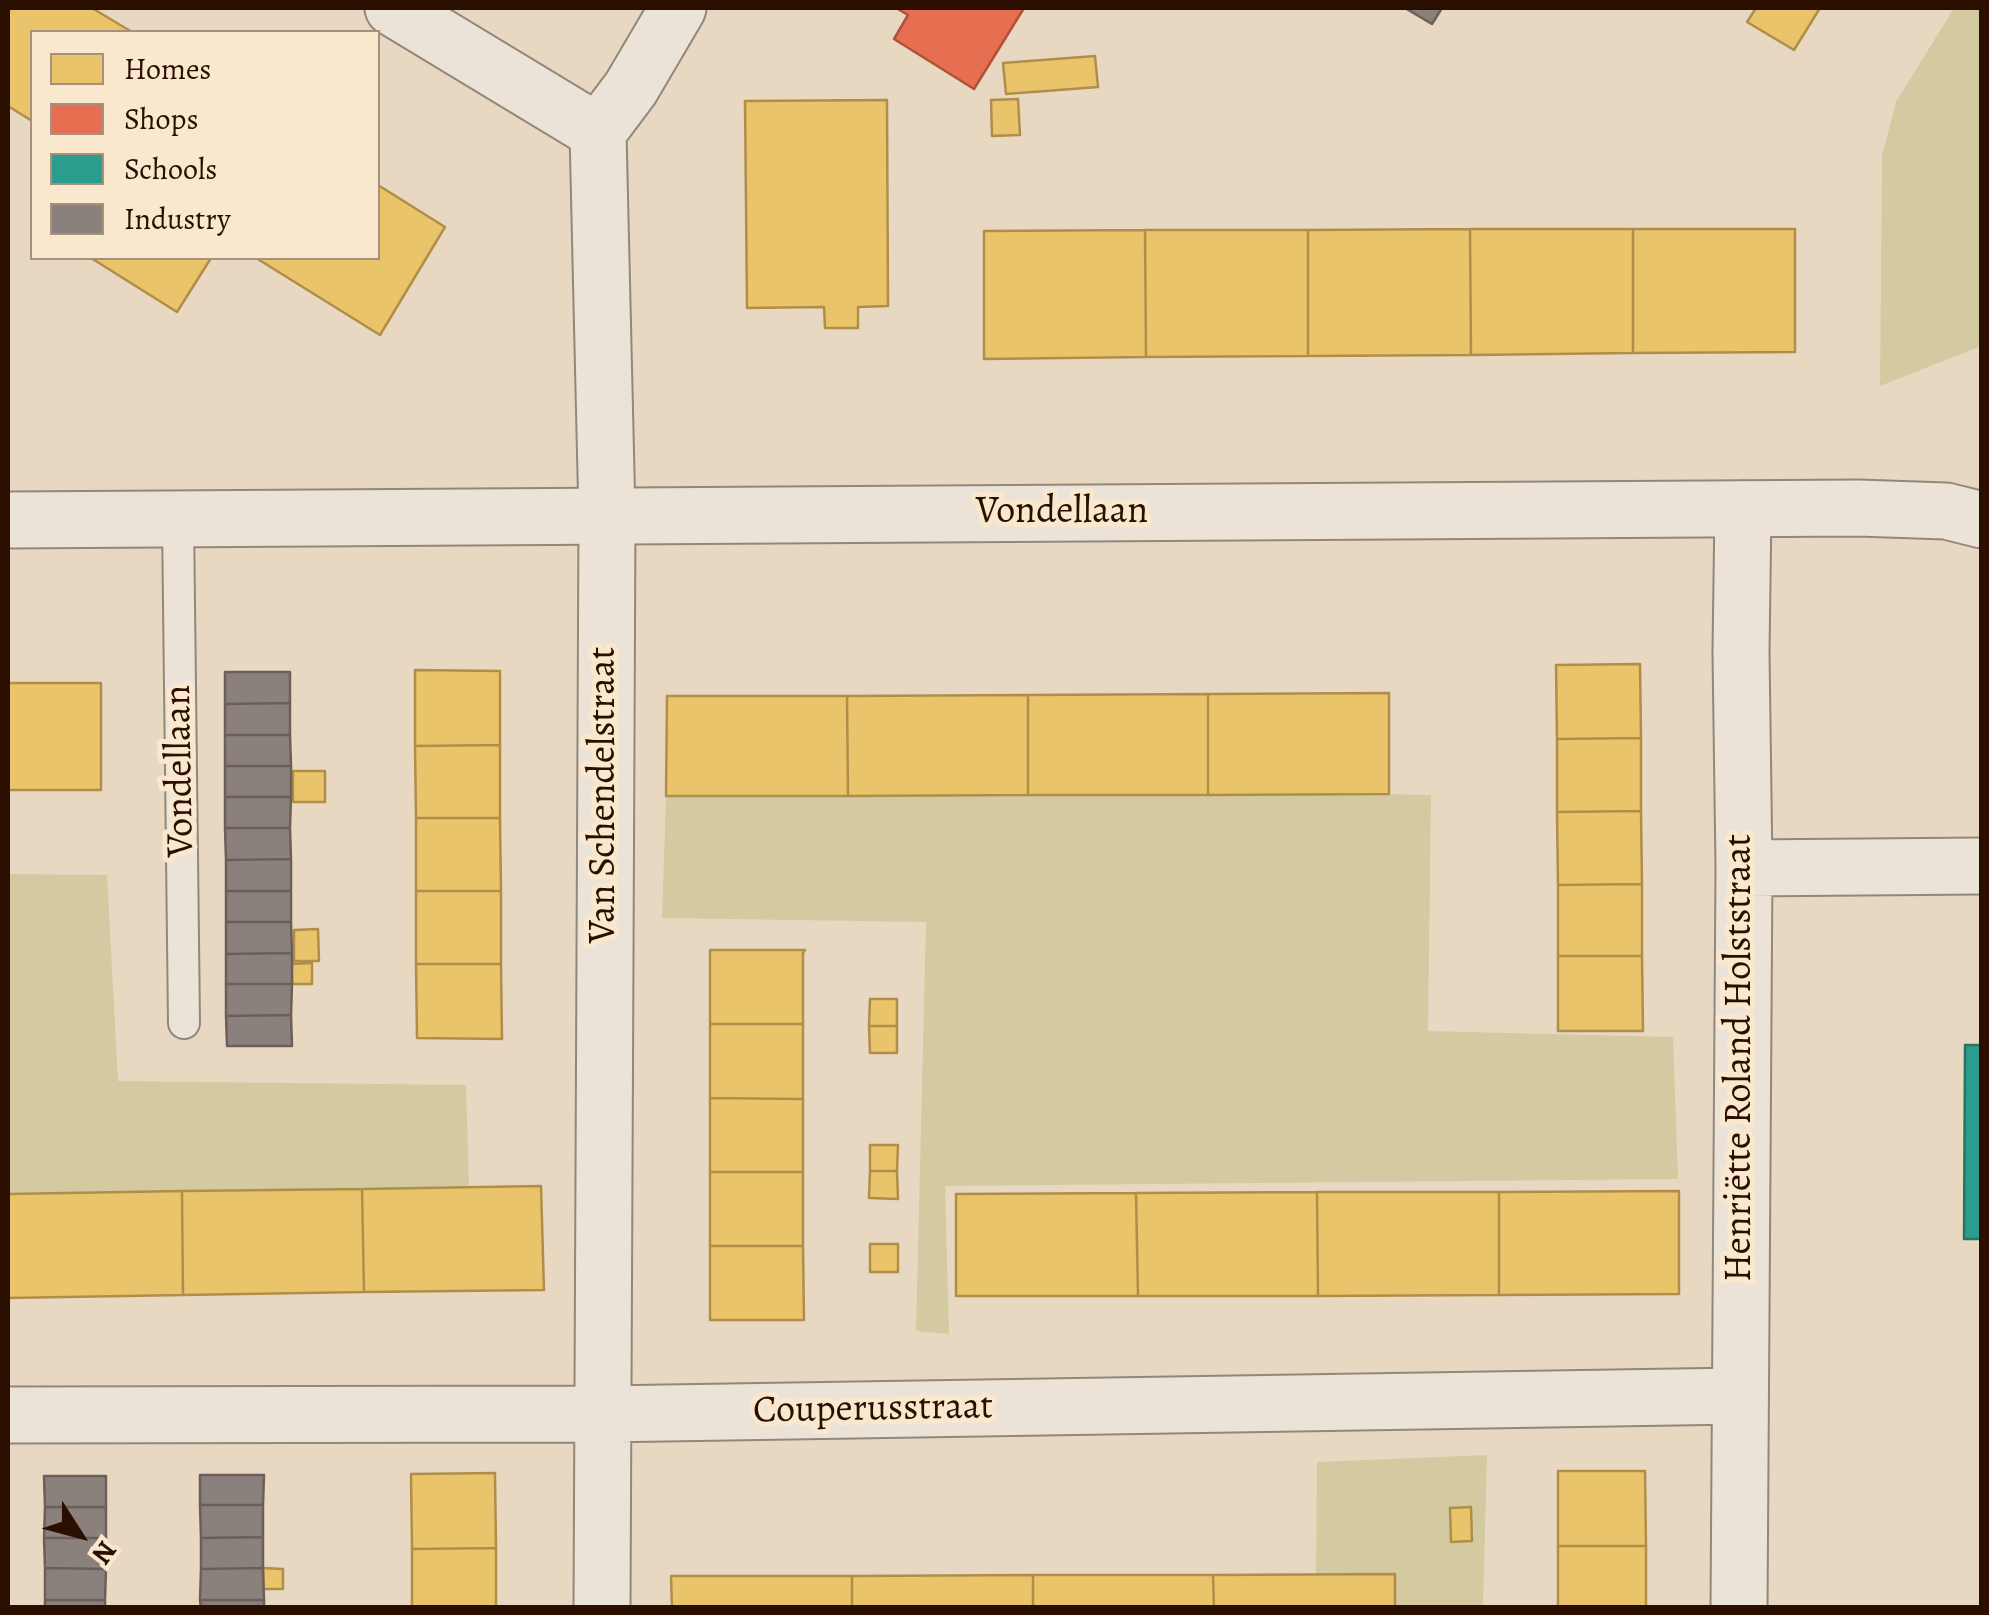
<!DOCTYPE html>
<meta charset="utf-8">
<style>
body{margin:0}
#map{position:relative;width:1989px;height:1615px;overflow:hidden;background:#e8d8c2;font-family:Alegreya,serif}
canvas{display:block}
.frame{position:absolute;inset:0;border:10px solid #2a0f00;pointer-events:none}
.legend{position:absolute;left:30px;top:30px;width:350px;height:230px;box-sizing:border-box;background:#fae8ce;border:2px solid #a7917c;margin:0;padding:12px 18px;list-style:none;font-size:30px;color:#2a0f00}
.legend li{display:flex;align-items:center;gap:20px;height:50px}
.legend b{width:50px;border:2px solid #a7917c}
.north{position:absolute;left:30px;top:1485px;width:100px;height:100px;-webkit-text-stroke:8px #fae8ce;paint-order:stroke;rotate:126deg;font-size:28px;font-weight:700;line-height:40px;text-align:center;color:#2a0f00}
.north::after{content:'';display:block;margin:auto;width:35px;height:45px;background:#2a0f00;clip-path:polygon(50% 0,100% 100%,50% 72%,0 100%)}
</style>
<div id="map">
<canvas width="1989" height="1615"></canvas>
<div class="frame"></div>
<ul class="legend">
<li><b style="height:28px;background:#e9c46a"></b>Homes</li>
<li><b style="height:28px;background:#e76f51"></b>Shops</li>
<li><b style="height:28px;background:#2a9d8f"></b>Schools</li>
<li><b style="height:28px;background:#8a817c"></b>Industry</li>
</ul>
<div class="north">N</div>
</div>
<script>
const c = document.querySelector('canvas').getContext('2d');
c.lineJoin = 'round';
function paint(path, color) {
  c.fillStyle = color;
  c.fill(path, 'evenodd');
}
function strokePath(path, color, width, dash) {
  c.strokeStyle = color;
  c.lineWidth = width;
  c.lineCap = dash ? 'butt' : 'round';
  c.setLineDash(dash || []);
  c.stroke(path);
}
function drawText(font, color, halo, rows, align = 'center') {
  c.font = font + ' Alegreya,serif';
  c.lineWidth = 10;
  c.setLineDash([]);
  c.textBaseline = 'middle';
  c.strokeStyle = halo;
  c.fillStyle = color;
  for (const [text, x, y, turn = 0] of rows) {
    c.save();
    c.translate(x, y);
    c.rotate((+turn || 0) * Math.PI / 180);
    c.textAlign = isNaN(turn) ? turn : align;
    if (halo) c.strokeText(text, 0, 0);
    c.fillText(text, 0, 0);
    c.restore();
  }
}
const green = new Path2D(`
 M 1954,8 L 1981,8 L 1981,346 L 1880,386 L 1882,156 L 1896,102 Z
 M 1389,794 L 1431,795 L 1428,1031 L 1673,1037 L 1678,1179 L 945,1186 L 949,1334 L 916,1331 L 926,922 L 662,918 L 666,796 Z
 M 8,874 L 107,875 L 118,1081 L 466,1085 L 469,1187 L 8,1194 Z
 M 1487,1455 L 1483,1607 L 1395,1607 L 1316,1575 L 1317,1462 Z`);
const homes = new Path2D(`
 M 8,8 L 92,8 L 132,32 L 32,32 L 32,121 L 8,106 Z
 M 1756,8 L 1820,8 L 1794,50 L 1747,22 Z
 M 1095,56 L 1098,87 L 1006,94 L 1003,63 Z
 M 1018,99 L 1020,135 L 992,136 L 991,100 Z
 M 887,100 L 888,306 L 858,307 L 858,328 L 825,328 L 824,307 L 747,308 L 745,101 Z
 M 378,185 L 445,227 L 380,335 L 256,258 L 378,258 Z
 M 1470,229 L 1633,229 L 1633,353 L 1471,355 Z
 M 1470,229 L 1471,355 L 1308,356 L 1308,230 Z
 M 1633,229 L 1795,229 L 1795,352 L 1633,353 Z
 M 1145,230 L 1146,357 L 984,359 L 984,231 Z
 M 1145,230 L 1308,230 L 1308,356 L 1146,357 Z
 M 91,258 L 211,258 L 177,312 Z
 M 1640,664 L 1641,738 L 1557,739 L 1556,665 Z
 M 415,670 L 500,671 L 500,745 L 415,746 Z
 M 8,683 L 101,683 L 101,790 L 8,790 Z
 M 1389,693 L 1389,794 L 1208,795 L 1208,694 Z
 M 1208,694 L 1208,795 L 1028,795 L 1028,695 Z
 M 1028,695 L 1028,795 L 848,796 L 847,696 Z
 M 667,696 L 847,696 L 848,796 L 666,796 Z
 M 1641,738 L 1641,811 L 1557,812 L 1557,739 Z
 M 500,745 L 500,818 L 416,818 L 415,746 Z
 M 293,771 L 325,771 L 325,802 L 293,802 Z
 M 1641,811 L 1642,884 L 1558,885 L 1557,812 Z
 M 416,818 L 500,818 L 501,891 L 416,891 Z
 M 1642,884 L 1642,956 L 1558,956 L 1558,885 Z
 M 416,891 L 501,891 L 501,964 L 416,964 Z
 M 318,929 L 319,961 L 294,961 L 294,930 Z
 M 710,950 L 805,950 L 803,953 L 803,1024 L 710,1024 Z
 M 1558,956 L 1642,956 L 1643,1031 L 1558,1031 Z
 M 312,963 L 312,984 L 292,984 L 291,964 Z
 M 416,964 L 501,964 L 502,1039 L 417,1038 Z
 M 870,999 L 897,999 L 897,1026 L 869,1026 Z
 M 710,1024 L 803,1024 L 803,1099 L 710,1098 Z
 M 869,1026 L 897,1026 L 897,1053 L 870,1053 Z
 M 710,1098 L 803,1099 L 803,1172 L 710,1172 Z
 M 870,1145 L 898,1145 L 897,1171 L 870,1171 Z
 M 870,1171 L 897,1171 L 898,1199 L 869,1198 Z
 M 710,1172 L 803,1172 L 803,1246 L 710,1246 Z
 M 541,1186 L 544,1290 L 364,1292 L 362,1189 Z
 M 362,1189 L 364,1292 L 183,1295 L 182,1191 Z
 M 182,1191 L 183,1295 L 8,1298 L 8,1194 Z
 M 1679,1191 L 1679,1294 L 1499,1295 L 1499,1192 Z
 M 1317,1192 L 1499,1192 L 1499,1295 L 1318,1296 Z
 M 1317,1192 L 1318,1296 L 1138,1296 L 1136,1193 Z
 M 1136,1193 L 1138,1296 L 956,1296 L 956,1194 Z
 M 870,1244 L 898,1244 L 898,1272 L 870,1272 Z
 M 710,1246 L 803,1246 L 804,1320 L 710,1320 Z
 M 1558,1471 L 1645,1471 L 1646,1546 L 1558,1546 Z
 M 495,1473 L 496,1548 L 412,1549 L 411,1474 Z
 M 1471,1507 L 1472,1541 L 1451,1542 L 1450,1508 Z
 M 1558,1546 L 1646,1546 L 1646,1608 L 1558,1608 Z
 M 496,1548 L 496,1608 L 412,1608 L 412,1549 Z
 M 263,1568 L 283,1569 L 283,1589 L 263,1589 Z
 M 1395,1574 L 1395,1608 L 1214,1608 L 1213,1575 Z
 M 1033,1575 L 1213,1575 L 1214,1608 L 1033,1608 Z
 M 1033,1575 L 1033,1608 L 852,1608 L 852,1576 Z
 M 671,1576 L 852,1576 L 852,1608 L 672,1608 Z`);
const shops = new Path2D(`
 M 896,8 L 1024,8 L 974,89 L 894,39 L 908,15 Z`);
const schools = new Path2D(`
 M 1965,1045 L 1982,1045 L 1982,1239 L 1964,1239 Z`);
const industry = new Path2D(`
 M 1405,8 L 1442,8 L 1432,24 Z
 M 225,672 L 290,672 L 290,703 L 225,704 Z
 M 290,703 L 290,735 L 225,735 L 225,704 Z
 M 225,735 L 290,735 L 291,766 L 225,766 Z
 M 225,766 L 291,766 L 291,797 L 225,797 Z
 M 225,797 L 291,797 L 290,828 L 225,828 Z
 M 225,828 L 290,828 L 291,859 L 226,860 Z
 M 291,859 L 291,891 L 226,891 L 226,860 Z
 M 226,891 L 291,891 L 291,922 L 226,922 Z
 M 226,922 L 291,922 L 292,953 L 226,954 Z
 M 292,953 L 292,984 L 226,984 L 226,954 Z
 M 226,984 L 292,984 L 291,1015 L 226,1016 Z
 M 291,1015 L 292,1046 L 227,1046 L 226,1016 Z
 M 200,1475 L 264,1475 L 263,1505 L 200,1505 Z
 M 44,1476 L 106,1476 L 106,1507 L 45,1507 Z
 M 200,1505 L 263,1505 L 263,1537 L 201,1538 Z
 M 45,1507 L 106,1507 L 106,1538 L 44,1538 Z
 M 263,1537 L 263,1568 L 201,1569 L 201,1538 Z
 M 44,1538 L 106,1538 L 106,1569 L 45,1568 Z
 M 45,1568 L 106,1569 L 105,1600 L 45,1600 Z
 M 263,1568 L 264,1600 L 200,1600 L 201,1569 Z
 M 45,1600 L 105,1600 L 105,1608 L 45,1608 Z
 M 200,1600 L 264,1600 L 264,1608 L 201,1608 Z`);
const service = new Path2D(`
 M 178,519 L 184,1023`);
const minor = new Path2D(`
 M 393,8 L 598,132
 M 1744,868 L 1982,866
 M 8,1415 L 602,1414 L 1739,1396
 M 602,1608 L 607,517 L 598,132 L 631,88 L 678,8
 M 1739,1608 L 1744,868 L 1741,652 L 1743,509`);
const tertiary = new Path2D(`
 M 8,520 L 1858,508 L 1946,511 L 1982,520`);
const streetNames = [
 ["Vondellaan",1062,513],
 ["Vondellaan",181,771,-91],
 ["Van Schendelstraat",605,795,-90],
 ["Henriëtte Roland Holststraat",1741,1058,-90],
 ["Couperusstraat",873,1410,-1]
];
paint(green, '#d4caa2');
paint(homes, '#e9c46a');
strokePath(homes, '#b08e4a', 2.5);
paint(shops, '#e76f51');
strokePath(shops, '#ae5239', 2.5);
paint(schools, '#2a9d8f');
strokePath(schools, '#2a7264', 2.5);
paint(industry, '#8a817c');
strokePath(industry, '#6d5f57', 2.5);
strokePath(service, '#938779', 34);
strokePath(minor, '#938779', 59);
strokePath(tertiary, '#938779', 59);
strokePath(service, '#ebe3d8', 30);
strokePath(minor, '#ebe3d8', 55);
strokePath(tertiary, '#ebe3d8', 55);
drawText('38px', '#2a0f00', '#fae8ce', streetNames);
</script>
